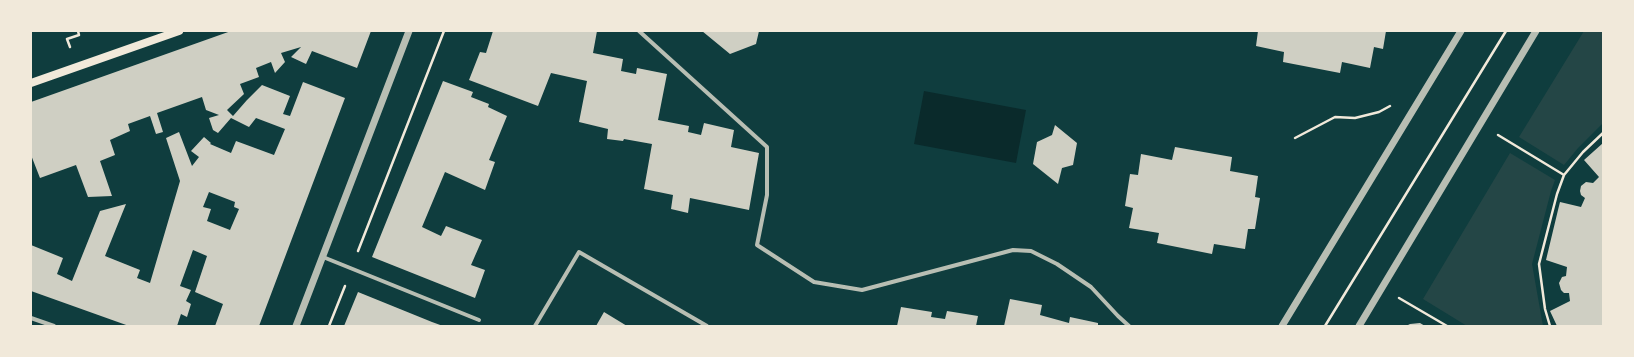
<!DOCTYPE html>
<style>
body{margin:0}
#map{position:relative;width:1634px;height:357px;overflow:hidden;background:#0f3d3e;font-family:Inter,sans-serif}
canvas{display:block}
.frame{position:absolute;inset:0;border:32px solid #f1e9da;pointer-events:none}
</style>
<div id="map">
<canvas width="1634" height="357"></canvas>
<div class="frame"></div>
</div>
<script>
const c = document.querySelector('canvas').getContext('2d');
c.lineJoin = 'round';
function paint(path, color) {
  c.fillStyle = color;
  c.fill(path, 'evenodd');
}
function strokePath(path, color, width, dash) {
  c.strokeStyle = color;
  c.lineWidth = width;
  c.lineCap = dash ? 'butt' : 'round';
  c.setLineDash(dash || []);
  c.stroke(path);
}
const green = new Path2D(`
 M 1584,31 L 1603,31 L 1603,123 L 1578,148 L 1564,165 L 1519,137 Z
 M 1510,153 L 1555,180 L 1551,191 L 1532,264 L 1543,326 L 1467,326 L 1423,299 Z`);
const water = new Path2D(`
 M 924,91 L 1026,110 L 1016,163 L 914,144 Z`);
const building = new Path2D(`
 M 231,31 L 371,31 L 357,68 L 312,51 L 306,64 L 291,57 L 301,47 L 281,53 L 285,62 L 275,73 L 271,62 L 256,68 L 259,77 L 240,84 L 244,94 L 227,110 L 233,116 L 247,100 L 262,85 L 290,96 L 283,114 L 290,116 L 303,82 L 345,98 L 259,326 L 215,326 L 223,304 L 195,292 L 207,256 L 193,250 L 180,286 L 191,290 L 186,301 L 191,304 L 187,317 L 181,314 L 177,326 L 129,326 L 31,291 L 31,245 L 63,258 L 57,274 L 72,281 L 100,211 L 126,204 L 105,256 L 140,270 L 137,278 L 150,283 L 180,181 L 166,138 L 179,132 L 192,166 L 199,157 L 191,151 L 204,137 L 211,143 L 210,144 L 231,153 L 236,141 L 274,155 L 285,129 L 256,118 L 249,127 L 231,118 L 218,133 L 213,130 L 209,118 L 219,115 L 206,110 L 202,97 L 157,113 L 163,132 L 156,134 L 150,116 L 128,124 L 130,131 L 110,140 L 115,155 L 100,161 L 112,196 L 88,197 L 76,165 L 40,178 L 31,155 L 31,102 ZM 209,192 L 235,202 L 234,207 L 239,209 L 230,230 L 207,221 L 211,209 L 203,207 Z
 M 493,31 L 597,31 L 593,53 L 623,59 L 621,71 L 636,74 L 637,68 L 667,74 L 658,120 L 689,126 L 688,132 L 701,135 L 704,123 L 734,130 L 731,147 L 759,153 L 749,210 L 690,198 L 688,213 L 671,209 L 673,195 L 644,189 L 652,144 L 624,139 L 623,141 L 607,139 L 608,129 L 579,122 L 587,81 L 551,73 L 538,106 L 469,80 L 480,52 L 486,53 Z
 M 702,31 L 759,31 L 756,44 L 730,54 Z
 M 1258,31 L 1386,31 L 1383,49 L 1374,47 L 1370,68 L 1342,62 L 1340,73 L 1283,62 L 1284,52 L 1256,46 Z
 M 443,81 L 473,92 L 471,97 L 489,104 L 488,107 L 507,116 L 489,160 L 495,162 L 485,190 L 445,172 L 422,227 L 441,236 L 446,226 L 482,240 L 471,265 L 485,270 L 475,298 L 372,257 Z
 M 1055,125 L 1077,143 L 1073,165 L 1062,168 L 1058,184 L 1033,164 L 1037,142 L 1052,135 Z
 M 1603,143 L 1603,326 L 1557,326 L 1550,311 L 1570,301 L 1569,293 L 1564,293 L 1561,290 L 1559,283 L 1562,277 L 1566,276 L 1567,267 L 1546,260 L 1558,210 L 1560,202 L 1581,207 L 1585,198 L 1581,195 L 1580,191 L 1581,186 L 1586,182 L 1593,183 L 1599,177 L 1584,160 Z
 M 1175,147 L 1232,157 L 1230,171 L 1258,176 L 1255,197 L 1260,198 L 1255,229 L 1248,229 L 1245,249 L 1214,244 L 1212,254 L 1157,243 L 1159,233 L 1129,228 L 1133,208 L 1125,206 L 1130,174 L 1138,175 L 1141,154 L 1172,160 Z
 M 358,292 L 432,322 L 443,326 L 344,326 Z
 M 1010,299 L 1042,305 L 1040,315 L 1069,323 L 1070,317 L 1098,323 L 1098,326 L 1004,326 Z
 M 901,307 L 932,312 L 931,317 L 945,319 L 947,311 L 978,316 L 976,326 L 897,326 Z
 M 604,312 L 627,326 L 596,326 Z
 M 1420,323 L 1425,326 L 1406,326 L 1410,324 Z`);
const path = new Path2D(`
 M 70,47 L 67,39 L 79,35 L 78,31
 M 1498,135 L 1564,175
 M 1295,138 L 1335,117 L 1355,118 L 1379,112 L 1390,106
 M 358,251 L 444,31
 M 1399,298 L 1447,326
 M 329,326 L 345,286
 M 1325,326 L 1506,31
 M 1550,326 L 1545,309 L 1539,264 L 1557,194 L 1564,175 L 1583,152 L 1603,133`);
const minor = new Path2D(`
 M 639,31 L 767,147 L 767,195 L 757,245 L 814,282 L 862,290 L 1013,250 L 1031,251 L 1057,264 L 1091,287 L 1118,316 L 1129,326
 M 323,257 L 479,320
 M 31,318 L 54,326
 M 535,326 L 579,252 L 707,326`);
const tertiary = new Path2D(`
 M 296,326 L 409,31
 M 1282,326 L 1461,31
 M 1359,326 L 1536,31`);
const secondary = new Path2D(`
 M 31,83 L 179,31`);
paint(green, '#244646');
paint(water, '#0a2a2b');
paint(building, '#cfcfc3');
strokePath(path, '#f1e9da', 2.5);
strokePath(minor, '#b8beb3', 4);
strokePath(tertiary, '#b8beb3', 7);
strokePath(secondary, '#f1e9da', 8);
</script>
